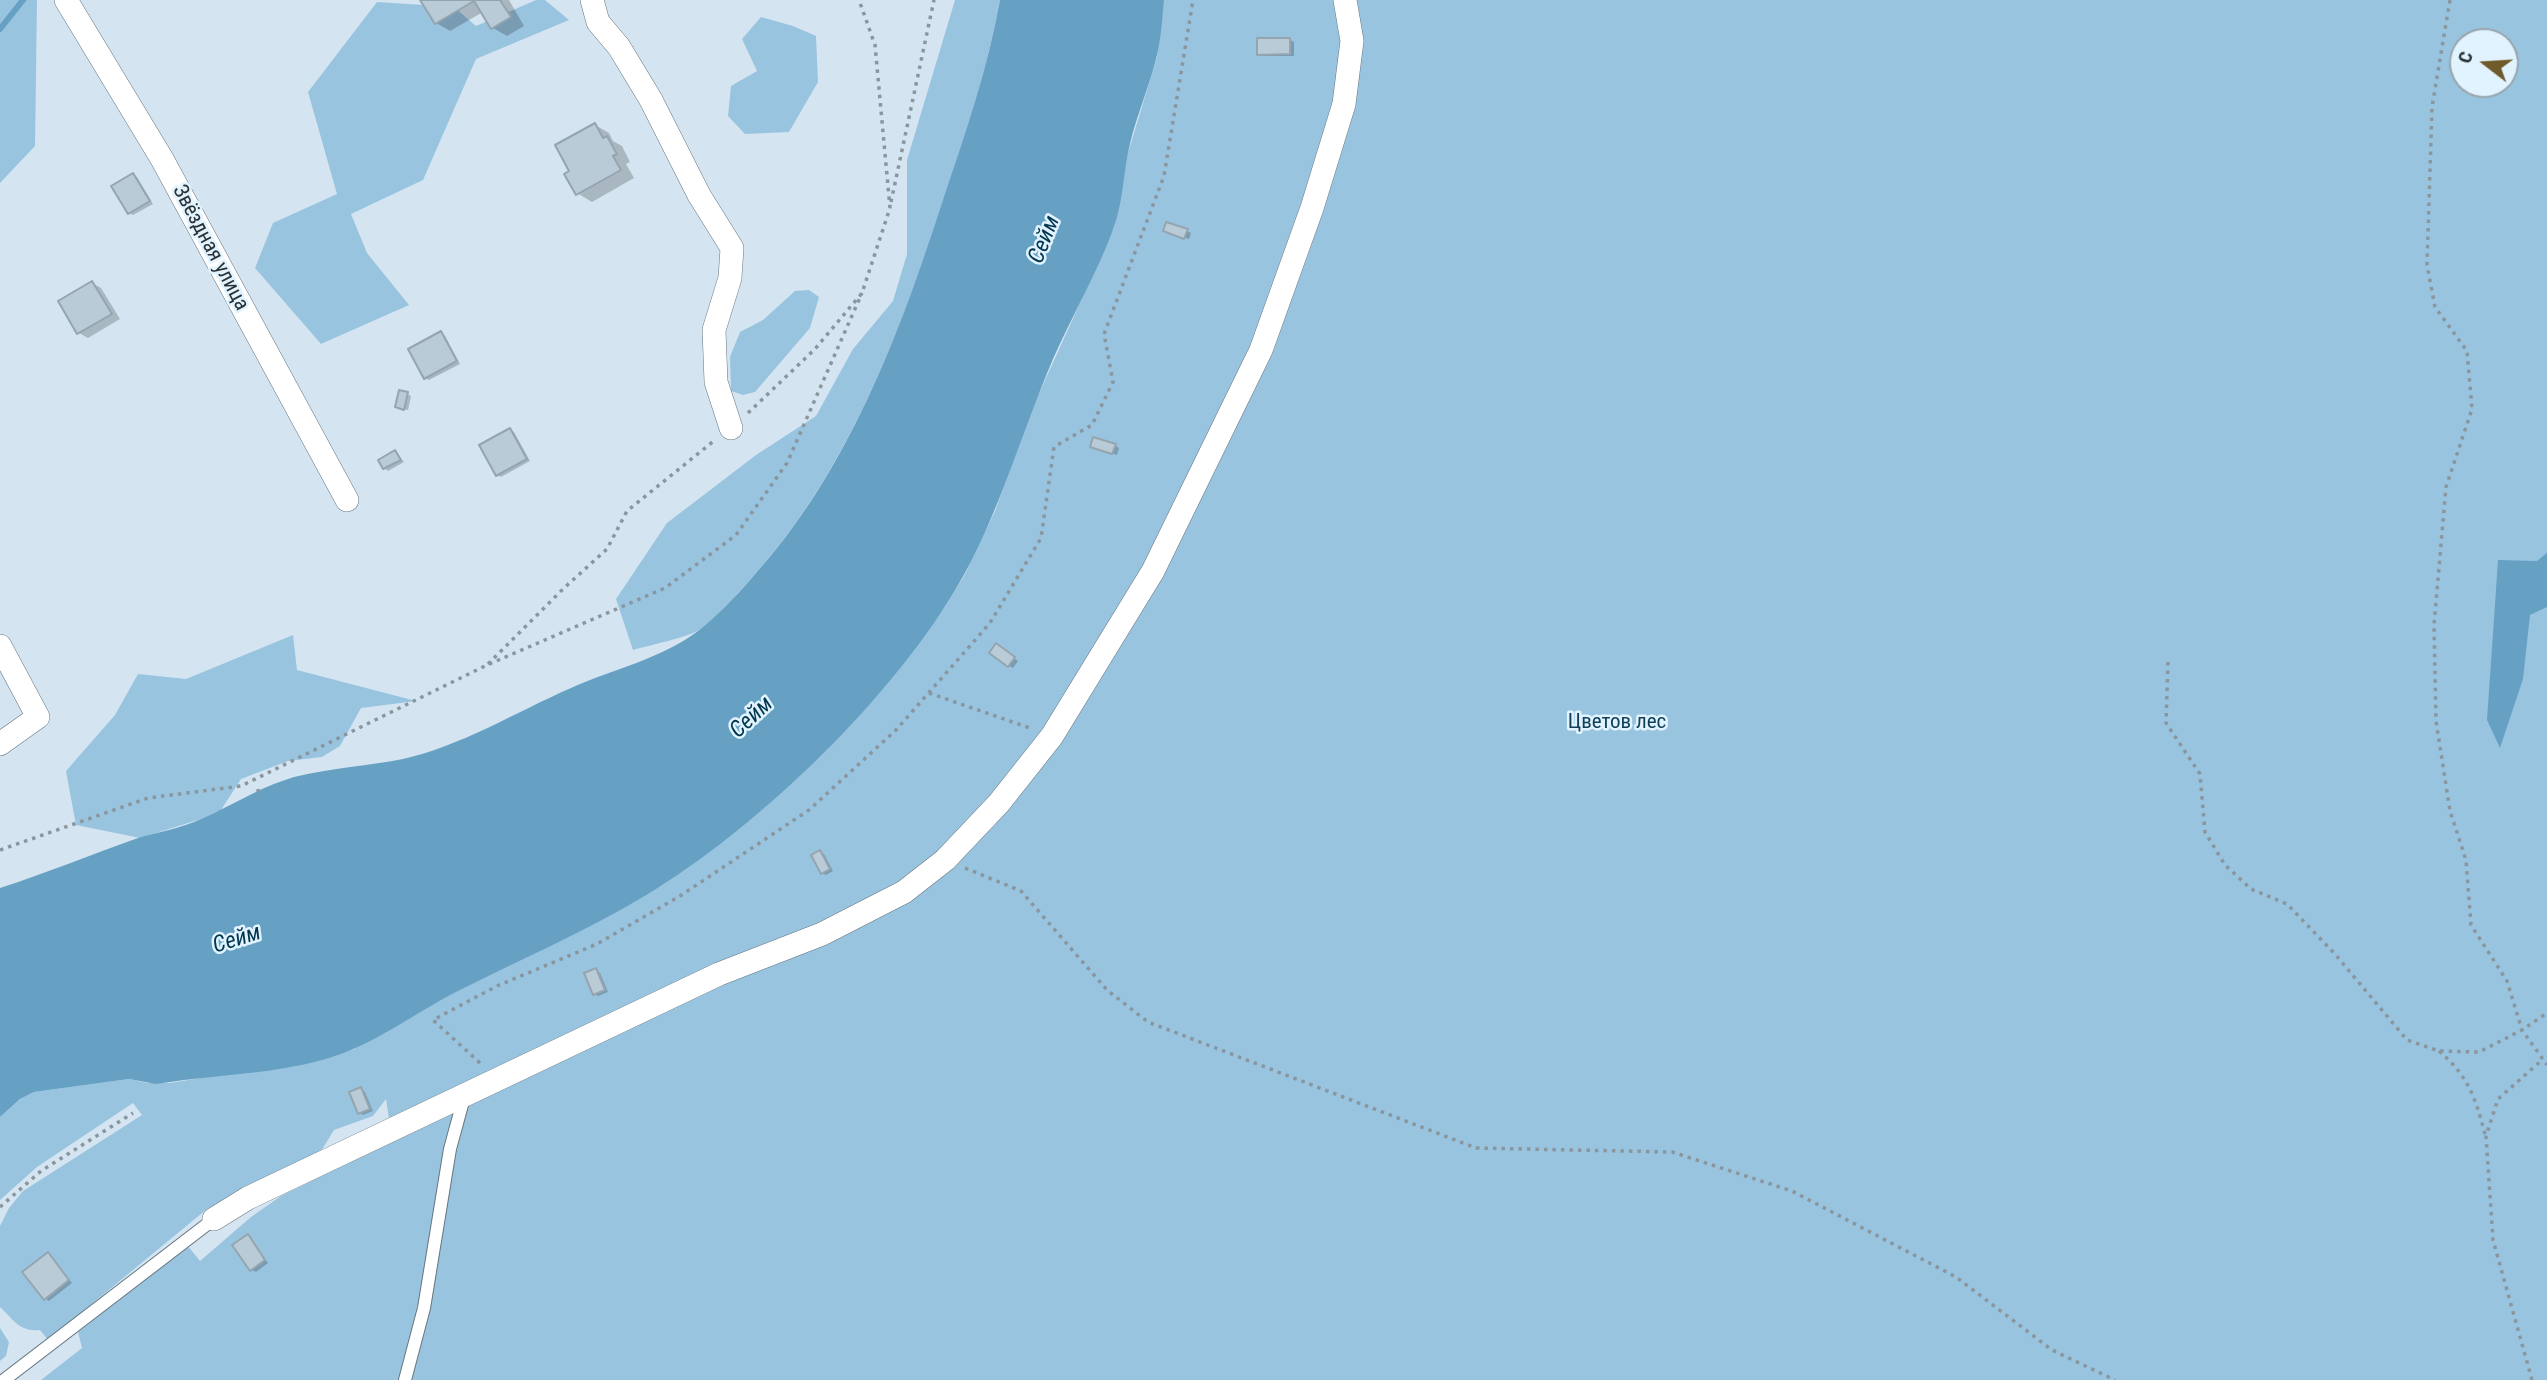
<!DOCTYPE html>
<meta charset="utf-8">
<style>
body{margin:0}
#map{position:relative;width:2547px;height:1380px;overflow:hidden;background:#d4e5f1;font-family:"Roboto Condensed",sans-serif}
canvas{display:block}
.north{position:absolute;left:2449px;top:28px;width:70px;height:70px;box-sizing:border-box;background:#e1f3fe;border:2px solid #98a5ae;border-radius:50%;rotate:287deg;font-size:19px;font-weight:700;line-height:28px;text-align:center;color:#2a3135}
.north::after{content:'';display:block;margin:auto;width:24px;height:32px;background:#6f5a29;clip-path:polygon(50% 0,100% 100%,50% 72%,0 100%)}
</style>
<div id="map">
<canvas width="2547" height="1380"></canvas>
<div class="north">С</div>
</div>
<script>
const c = document.querySelector('canvas').getContext('2d');
c.lineJoin = 'round';
function paint(path, color) {
  c.fillStyle = color;
  c.fill(path, 'evenodd');
}
function strokePath(path, color, width, dash) {
  c.strokeStyle = color;
  c.lineWidth = width;
  c.lineCap = dash ? 'butt' : 'round';
  c.setLineDash(dash || []);
  c.stroke(path);
}
function drawText(font, color, halo, rows, align = 'center') {
  c.font = font + ' "Roboto Condensed",sans-serif';
  c.lineWidth = 5;
  c.setLineDash([]);
  c.textBaseline = 'middle';
  c.strokeStyle = halo;
  c.fillStyle = color;
  for (const [text, x, y, turn = 0] of rows) {
    c.save();
    c.translate(x, y);
    c.rotate((+turn || 0) * Math.PI / 180);
    c.textAlign = isNaN(turn) ? turn : align;
    if (halo) c.strokeText(text, 0, 0);
    c.fillText(text, 0, 0);
    c.restore();
  }
}
const green = new Path2D(`
 M 0,0 L 37,0 L 35,146 L 0,183 Z
 M 536,0 L 545,0 L 569,20 L 476,59 L 423,180 L 351,214 L 367,253 L 409,305 L 321,344 L 255,268 L 273,223 L 337,194 L 308,92 L 377,2 L 454,7 L 476,26 Z
 M 955,0 L 1000,0 C 988,66 967,130 946,194 C 900,332 848,473 748,582 C 733,598 717,617 699,630 C 686,638 650,645 633,650 L 616,599 L 667,523 L 756,455 L 816,416 L 853,349 L 893,301 L 907,254 L 907,160 Z
 M 1164,0 L 2547,0 L 2547,1380 L 41,1380 L 82,1348 L 78,1332 L 188,1246 L 200,1261 L 251,1217 L 281,1196 L 395,1140 L 391,1132 L 386,1099 L 373,1116 L 334,1130 L 318,1156 L 207,1209 L 48,1340 L 40,1330 C 19,1332 14,1320 0,1307 L 0,1226 L 9,1208 L 23,1191 L 142,1115 L 133,1103 L 37,1167 L 0,1200 L 0,1117 L 20,1099 L 34,1092 L 129,1079 L 147,1083 L 170,1083 L 330,1057 L 354,1049 L 425,1007 L 634,902 L 705,854 L 765,807 L 853,721 L 893,677 L 945,607 L 964,576 L 995,511 L 1036,400 L 1114,228 L 1128,153 L 1157,57 ZM 2463,42 L 2505,42 L 2505,84 L 2463,84 Z
 M 761,17 L 793,26 L 816,36 L 818,82 L 789,132 L 745,134 L 728,116 L 731,86 L 757,71 L 742,39 Z
 M 809,290 L 819,297 L 810,328 L 755,392 L 743,395 L 731,391 L 730,357 L 740,332 L 763,320 L 795,291 Z
 M 293,635 L 297,670 L 416,701 L 361,708 L 340,746 L 322,757 L 288,761 L 241,779 L 221,810 L 201,819 L 140,838 L 76,825 L 66,771 L 115,715 L 138,674 L 186,679 Z
 M 0,1328 L 9,1342 L 6,1356 L 0,1361 Z`);
const water = new Path2D(`
 M 1000,0 L 1164,0 C 1162,21 1161,42 1155,63 C 1147,93 1134,122 1128,153 C 1123,179 1122,206 1113,230 C 1096,275 1072,316 1053,359 C 1018,441 995,530 946,605 C 877,712 756,828 648,894 C 587,931 521,959 458,991 C 416,1012 377,1043 332,1057 C 285,1072 233,1074 184,1080 L 156,1084 L 129,1079 L 34,1092 L 20,1099 L 0,1117 L 0,888 C 47,873 92,854 138,838 C 159,832 181,828 201,819 C 234,805 257,788 294,777 C 330,768 367,766 403,759 C 461,746 516,712 571,688 C 613,669 661,659 698,631 C 717,616 734,598 750,580 C 848,473 900,333 944,197 C 966,132 988,67 1000,0 Z
 M 2547,553 L 2547,607 L 2530,615 L 2523,679 L 2500,748 L 2487,720 L 2498,560 L 2537,561 Z`);
const shadow = new Path2D(`
 M 422,0 L 509,0 L 524,26 L 507,36 L 493,28 L 483,12 L 450,31 L 436,23 Z
 M 1290,40 L 1294,42 L 1294,56 L 1263,56 L 1259,54 Z
 M 595,125 L 609,133 L 613,141 L 622,146 L 630,162 L 626,164 L 634,178 L 592,202 L 577,193 L 572,172 Z
 M 133,175 L 137,177 L 153,204 L 133,215 L 129,213 Z
 M 1187,231 L 1191,233 L 1189,239 L 1169,233 Z
 M 92,283 L 101,288 L 120,319 L 88,338 L 79,333 Z
 M 441,333 L 445,336 L 460,364 L 429,380 L 425,378 Z
 M 407,394 L 411,396 L 408,410 L 401,409 Z
 M 510,430 L 514,432 L 530,461 L 501,477 L 497,474 Z
 M 1115,445 L 1119,448 L 1117,455 L 1092,447 Z
 M 395,452 L 404,462 L 388,471 L 384,468 Z
 M 1000,648 L 1018,661 L 1013,668 L 1009,666 Z
 M 820,852 L 824,854 L 833,871 L 826,875 L 822,873 Z
 M 596,970 L 600,973 L 608,992 L 598,996 L 594,994 Z
 M 361,1089 L 365,1092 L 373,1111 L 363,1115 L 359,1112 Z
 M 248,1237 L 268,1263 L 256,1272 L 252,1270 Z
 M 48,1255 L 72,1283 L 49,1301 L 45,1298 Z`);
const stream = new Path2D(`
 M 0,29 L 23,0`);
const building = new Path2D(`
 M 420,0 L 500,0 L 511,17 L 491,29 L 474,1 L 435,24 Z
 M 1257,38 L 1290,38 L 1290,54 L 1257,55 Z
 M 595,123 L 603,138 L 607,136 L 617,154 L 613,156 L 621,170 L 576,195 L 564,174 L 569,171 L 555,145 Z
 M 133,173 L 150,201 L 128,214 L 111,186 Z
 M 1166,222 L 1188,229 L 1184,239 L 1163,231 Z
 M 92,281 L 112,314 L 77,334 L 58,301 Z
 M 441,331 L 457,361 L 424,379 L 408,349 Z
 M 399,390 L 408,392 L 404,410 L 395,407 Z
 M 510,428 L 527,459 L 496,476 L 479,445 Z
 M 1093,437 L 1116,444 L 1112,454 L 1090,447 Z
 M 395,450 L 401,460 L 383,469 L 378,460 Z
 M 996,643 L 1015,657 L 1008,667 L 989,653 Z
 M 820,850 L 830,869 L 821,874 L 811,855 Z
 M 596,968 L 605,990 L 593,995 L 584,973 Z
 M 361,1087 L 370,1109 L 358,1114 L 349,1092 Z
 M 248,1234 L 265,1260 L 250,1271 L 232,1245 Z
 M 48,1252 L 69,1280 L 44,1300 L 22,1272 Z`);
const path = new Path2D(`
 M 2450,0 L 2432,107 L 2427,265 L 2435,307 L 2467,351 L 2472,409 L 2446,487 L 2434,625 L 2436,721 L 2450,811 L 2466,860 L 2471,925 L 2507,981 L 2522,1030 L 2547,1065
 M 891,202 L 934,0
 M 748,413 L 815,349 L 862,293 L 890,208 L 875,45 L 859,0
 M 2168,662 L 2166,723 L 2200,774 L 2205,832 L 2225,865 L 2251,889 L 2287,904 L 2335,954 L 2407,1040 L 2439,1051 L 2479,1052 L 2522,1030 L 2547,1013
 M 488,664 L 563,589 L 607,549 L 627,511 L 715,440
 M 929,693 L 1030,728
 M 258,789 L 259,799
 M 0,850 L 148,798 L 241,786 L 487,665 L 665,588 L 736,535 L 787,463 L 862,293
 M 965,868 L 1021,891 L 1107,990 L 1148,1022 L 1476,1148 L 1672,1152 L 1792,1191 L 1956,1277 L 2052,1350 L 2115,1380
 M 2439,1051 C 2469,1077 2475,1097 2485,1134
 M 480,1063 L 433,1020 L 497,986 L 597,944 L 680,896 L 809,810 L 896,730 L 990,623 L 1041,538 L 1054,447 L 1092,425 L 1113,382 L 1104,334 L 1164,176 L 1193,0
 M 0,1207 L 41,1171 L 133,1113
 M 2532,1380 L 2493,1240 L 2486,1136 L 2498,1099 L 2542,1060`);
const lane = new Path2D(`
 M 4,1380 L 214,1219
 M 405,1380 L 424,1308 L 450,1149 L 465,1094`);
const street = new Path2D(`
 M 66,0 L 162,159 L 347,500
 M 592,0 L 598,22 L 619,47 L 651,100 L 699,195 L 732,248 L 730,278 L 714,330 L 716,382 L 731,428
 M 0,646 L 38,717 L 0,744
 M 214,1219 L 248,1198 L 719,974 L 822,934 L 904,892 L 945,860 L 999,803 L 1052,736 L 1153,571 L 1261,350 L 1312,208 L 1344,104 L 1352,41 L 1345,0`);
const streetNames = [
 ["Звёздная улица",210,248,62]
];
const parkNames = [
 ["Цветов лес",1617,723]
];
const waterNames = [
 ["Сейм",1045,240,-68],
 ["Сейм",752,718,-43],
 ["Сейм",237,940,-17]
];
paint(green, '#99c4df');
paint(water, '#66a1c4');
paint(shadow, '#0003');
strokePath(stream, '#66a1c4', 6);
paint(building, '#b9cbd6');
strokePath(building, '#95a5b0', 2);
strokePath(lane, '#667680', 14);
strokePath(street, '#667680', 24);
strokePath(path, '#89969e', 3.5, [3.5, 5]);
strokePath(lane, '#fff', 12);
strokePath(street, '#fff', 23);
drawText('21px', '#2a3135', '#e1f3fe', streetNames);
drawText('21px', '#104059', '#e1f3fe', parkNames);
drawText('italic 23px', '#033750', '#e1f3fe', waterNames);
</script>
